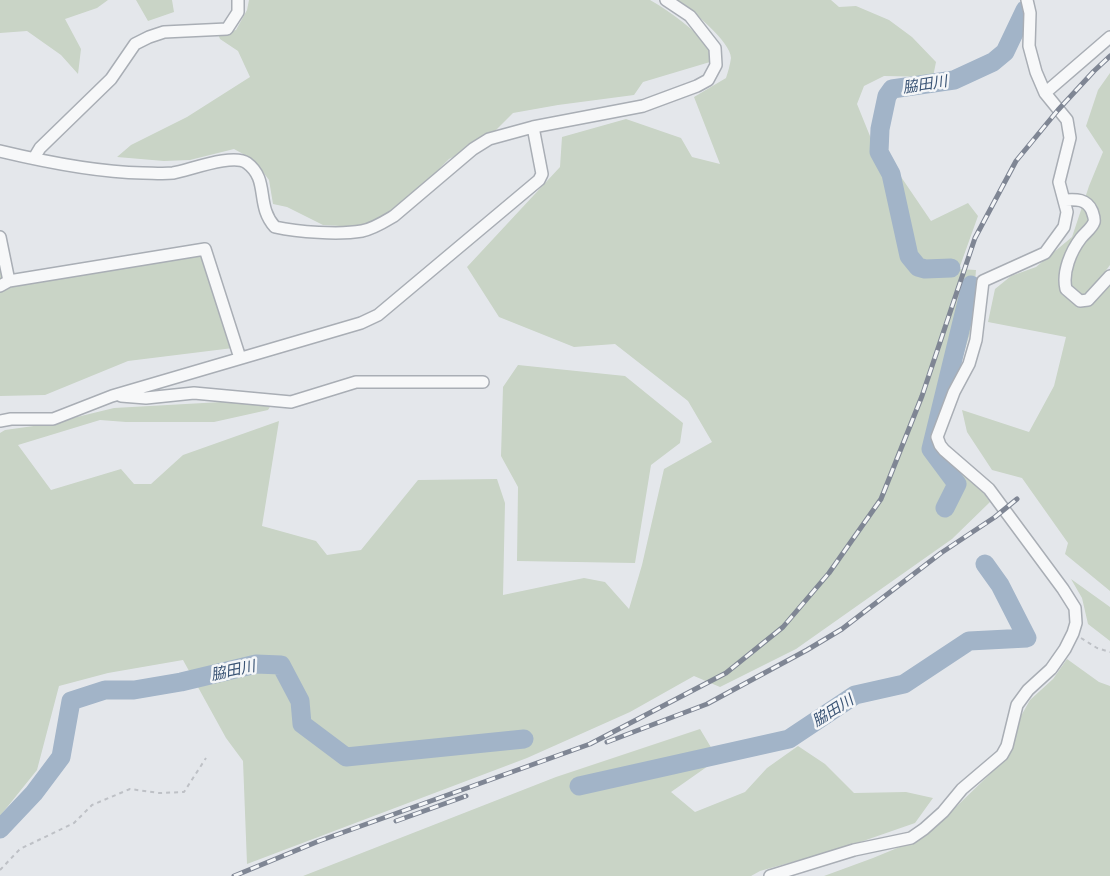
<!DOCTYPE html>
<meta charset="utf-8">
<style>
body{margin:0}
canvas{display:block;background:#e4e7eb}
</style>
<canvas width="1110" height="876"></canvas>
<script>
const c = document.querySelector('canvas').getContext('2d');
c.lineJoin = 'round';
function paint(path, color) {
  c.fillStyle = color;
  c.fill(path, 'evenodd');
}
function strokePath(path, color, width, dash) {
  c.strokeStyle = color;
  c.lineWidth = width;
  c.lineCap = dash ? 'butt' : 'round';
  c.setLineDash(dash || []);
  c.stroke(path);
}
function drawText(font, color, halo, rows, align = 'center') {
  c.font = font + ' Montserrat,"Noto Sans JP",sans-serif';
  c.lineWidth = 5;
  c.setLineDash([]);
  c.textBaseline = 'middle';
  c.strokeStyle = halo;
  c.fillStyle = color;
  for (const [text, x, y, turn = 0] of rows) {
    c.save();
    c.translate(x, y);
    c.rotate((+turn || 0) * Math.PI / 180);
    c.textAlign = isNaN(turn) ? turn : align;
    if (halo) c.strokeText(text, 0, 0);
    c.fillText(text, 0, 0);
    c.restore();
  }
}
const green = new Path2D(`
 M 0,0 L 108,0 L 97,8 L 65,19 L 81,49 L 78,74 L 61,55 L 27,31 L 0,33 Z
 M 136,0 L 172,0 L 174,12 L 148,21 Z
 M 249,0 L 650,0 C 673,13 694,30 712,49 L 710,62 L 643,82 L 634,95 L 558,105 L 513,113 L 485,141 L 449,159 L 414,194 L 387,215 L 357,227 L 323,225 L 287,207 L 273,204 L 269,180 L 254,160 L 234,149 L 190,160 L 164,161 L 117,157 L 131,145 L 187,117 L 250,77 L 238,51 L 220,39 L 218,34 L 236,30 L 247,10 Z
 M 677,0 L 831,0 L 839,7 L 856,6 L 889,20 L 912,37 L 936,62 L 933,77 L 884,76 L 864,86 L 857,104 L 872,141 L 895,168 L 931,221 L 968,203 L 978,216 L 959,269 L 976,270 L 971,330 L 938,434 L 962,463 L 990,502 L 952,539 L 796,649 L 720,687 L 694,676 L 630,712 L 527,758 L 247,864 L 243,761 L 226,738 L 183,660 L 108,673 L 59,686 L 37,770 L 0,816 L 0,433 L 5,430 L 48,424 L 114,408 L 275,399 L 268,410 L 214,422 L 126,422 L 100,420 L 18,445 L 51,490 L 121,469 L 134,484 L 151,484 L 183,455 L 279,421 L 262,526 L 316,541 L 327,555 L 361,550 L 418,480 L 497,479 L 505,503 L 503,595 L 584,578 L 605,582 L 629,609 L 642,565 L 664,469 L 712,442 L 688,401 L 615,344 L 574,347 L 499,317 L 467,267 L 560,167 L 562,137 L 626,119 L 681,138 L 692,157 L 720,164 L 694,97 L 726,78 C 728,72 730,65 731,58 C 731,42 691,9 677,0 Z
 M 1110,73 L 1110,265 L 1098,281 L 1110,279 L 1110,591 L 1065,554 L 1068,543 L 1022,478 L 992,470 L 967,432 L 962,410 L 1029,432 L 1054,386 L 1066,337 L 988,322 L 995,289 L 1011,276 L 1036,267 L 1072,237 L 1089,186 L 1103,152 L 1086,126 L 1098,90 Z
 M 196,256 L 204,257 L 233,348 L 128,361 L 45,395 L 0,396 L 0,258 L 6,288 Z
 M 518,365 L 625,376 L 683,423 L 680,443 L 651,465 L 635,563 L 517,561 L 518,487 L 501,456 L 503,387 Z
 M 1071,579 L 1110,607 L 1110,641 L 1088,624 L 1082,598 Z
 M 1067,659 L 1099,682 L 1110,686 L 1110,876 L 824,876 L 873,858 L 919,839 L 957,806 L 991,773 L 1011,746 L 1017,723 L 1030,700 L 1053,679 Z
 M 700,729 L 718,759 L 671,792 L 695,812 L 745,792 L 767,768 L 798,746 L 825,764 L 854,793 L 906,792 L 933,798 L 915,823 L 846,847 L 760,871 L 751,876 L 303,876 L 556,777 Z`);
const river = new Path2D(`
 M 951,268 L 925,269 L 918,267 L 909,256 L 891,174 L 879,152 L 880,129 L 887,96 L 892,89 L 954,80 L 993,62 L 1005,52 L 1025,10
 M 945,508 L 957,484 L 931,449 L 971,285
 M 579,786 L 789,739 L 855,695 L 904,684 L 969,641 L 1027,638 L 1000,585 L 985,564
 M 0,829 L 34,793 L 61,757 L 71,701 L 105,690 L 134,690 L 181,682 L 256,664 L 281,665 L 300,701 L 302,724 L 346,757 L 524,739`);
const path = new Path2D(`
 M 1081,638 L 1097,648 L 1110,652
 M 0,870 L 20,849 L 74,823 L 92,805 L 130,789 L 159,793 L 184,792 L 206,758`);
const minor = new Path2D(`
 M 1045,93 L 1110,37
 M 0,151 C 46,162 95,172 143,173 C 152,173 163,174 173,173 C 190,170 233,153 247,163 C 270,180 255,205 275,227 C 298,232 339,235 362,231 C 373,229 384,222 394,216 L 473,149 L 489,139 L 533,127 L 643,106 L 697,86 L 708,80 L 716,65 L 715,48 L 690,16 L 666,0
 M 34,158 L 40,148 L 111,79 L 135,44 L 149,37 L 164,32 L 227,29 L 238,12 L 238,0
 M 1065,200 C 1076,199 1087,199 1092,211 C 1093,214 1095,219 1094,222 C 1092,228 1085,233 1081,238 C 1071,251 1062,272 1066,289 L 1080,301 L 1088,300 L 1110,276
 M 0,237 L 9,281
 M 0,286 L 9,281 L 205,249 L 240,358
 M 121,396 L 146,398 L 194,393 L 291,402 L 356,382 L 483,382
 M 0,421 L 11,419 L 53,419 L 112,396 L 361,323 L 378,315 L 539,180 L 542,174 L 533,127
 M 770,876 L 854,850 L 911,838 L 924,829 L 943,812 L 962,789 L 1002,755 L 1007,746 L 1017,705 L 1028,690 L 1051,669 L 1065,649 L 1073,633 L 1076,623 L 1075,608 L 1063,589 L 989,489 L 944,450 L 940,445 L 937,437 L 954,392 L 969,364 L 976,340 L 983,281 L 1045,253 L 1064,227 L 1067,212 L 1059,182 L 1070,138 L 1067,120 L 1045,93 L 1036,72 L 1029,46 L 1030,13 L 1027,0`);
const rail = new Path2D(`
 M 607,742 L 707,704 L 807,650 L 842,629 L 941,553 L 995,517 L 1017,499
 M 396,821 L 466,796
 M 234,876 L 319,841 L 590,744 L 726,673 L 783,627 L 829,573 L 881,499 L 922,396 L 975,238 L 1016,161 L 1058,110 L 1094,71 L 1110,56`);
const waterNames = [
 ["脇田川",925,85,-9],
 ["脇田川",233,671,-12],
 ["脇田川",833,711,-32]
];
paint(green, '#c9d4c6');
strokePath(river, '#a2b4c8', 19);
strokePath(minor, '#a9aeb5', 14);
strokePath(path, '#bec1c6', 2, [4, 4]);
strokePath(minor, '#f7f8f9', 11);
strokePath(rail, '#7f8694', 5);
strokePath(rail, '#f4f6f8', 3, [9]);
drawText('italic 15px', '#395374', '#f4f6f8', waterNames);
</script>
